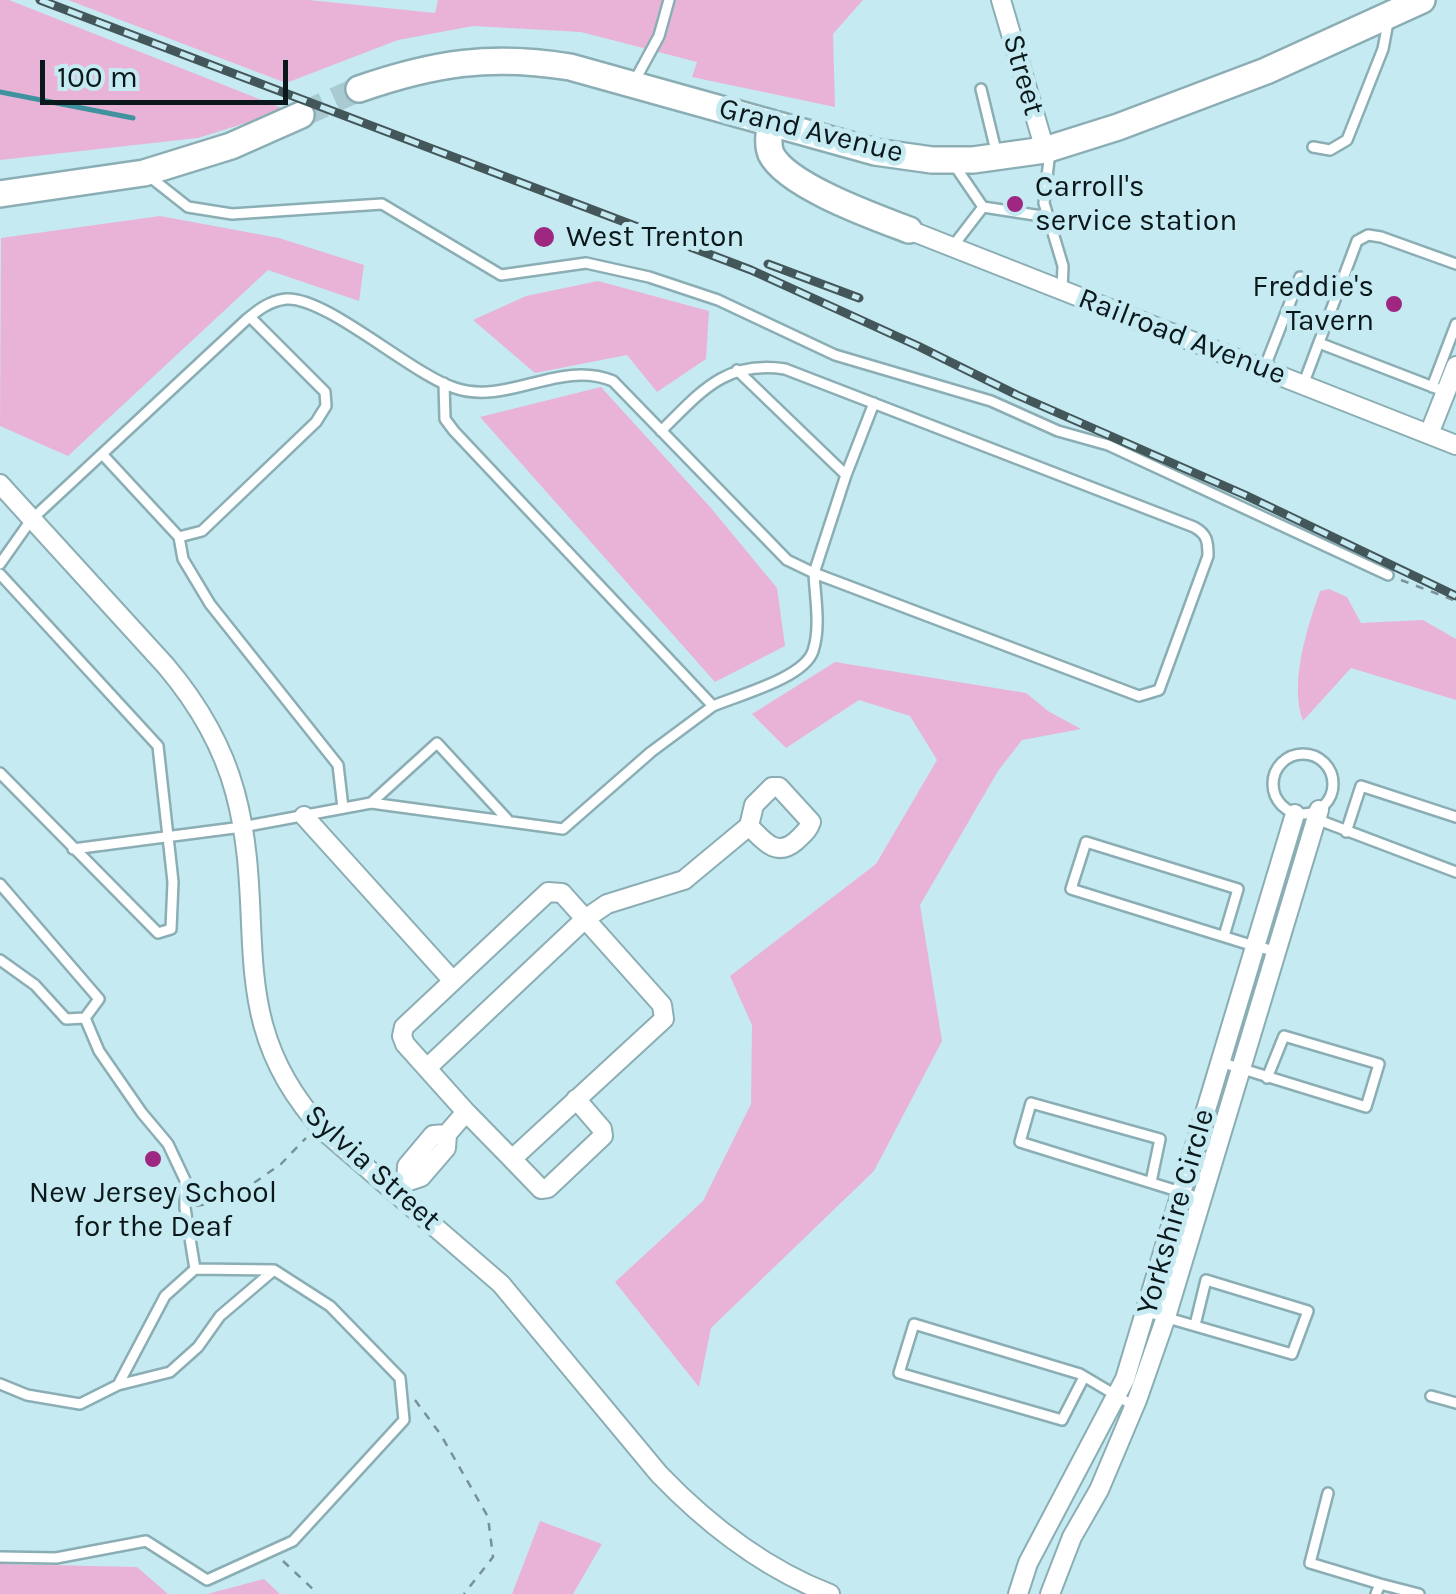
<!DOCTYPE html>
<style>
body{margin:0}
#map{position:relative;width:1456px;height:1594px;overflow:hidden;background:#c6eaf1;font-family:Karla,sans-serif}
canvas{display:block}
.scale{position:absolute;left:40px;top:60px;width:248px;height:45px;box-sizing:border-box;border:5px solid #0b181b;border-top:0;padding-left:12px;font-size:30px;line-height:35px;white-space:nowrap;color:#0b181b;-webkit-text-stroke:8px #c6eaf1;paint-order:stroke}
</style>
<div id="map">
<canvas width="1456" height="1594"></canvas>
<div class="scale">100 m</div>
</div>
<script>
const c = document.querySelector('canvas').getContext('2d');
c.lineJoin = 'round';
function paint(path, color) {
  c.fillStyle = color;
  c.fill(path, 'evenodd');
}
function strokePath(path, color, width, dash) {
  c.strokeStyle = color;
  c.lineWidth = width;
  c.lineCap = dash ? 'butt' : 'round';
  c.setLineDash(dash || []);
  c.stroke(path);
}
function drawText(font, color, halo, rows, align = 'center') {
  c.font = font + ' Karla,sans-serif';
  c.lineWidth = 10;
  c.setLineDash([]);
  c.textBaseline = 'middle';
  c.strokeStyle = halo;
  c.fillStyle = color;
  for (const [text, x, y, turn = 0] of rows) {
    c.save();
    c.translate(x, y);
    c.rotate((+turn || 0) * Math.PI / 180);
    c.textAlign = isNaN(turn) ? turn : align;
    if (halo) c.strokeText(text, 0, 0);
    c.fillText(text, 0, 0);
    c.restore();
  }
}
const green = new Path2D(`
 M 0,0 L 9,0 L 287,110 L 198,138 L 0,160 Z
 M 68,0 L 309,0 L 435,13 L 438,0 L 863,0 L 833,34 L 835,107 L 692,77 L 697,62 L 581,32 L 473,26 L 398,40 L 286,83 Z
 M 160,216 L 279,238 L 364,265 L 359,301 L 268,270 L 68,456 L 0,426 L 1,238 Z
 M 598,281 L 709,311 L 706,359 L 657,392 L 627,355 L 535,373 L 473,320 L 526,296 Z
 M 601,387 L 711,508 L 777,588 L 785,646 L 715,682 L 480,417 Z
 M 1329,589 L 1347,597 L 1361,623 L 1423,620 L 1456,639 L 1456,700 L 1351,668 L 1303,721 C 1289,684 1307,628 1320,591 Z
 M 835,662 L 1026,693 L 1048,711 L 1081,729 L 1022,740 L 998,771 L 920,905 L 942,1041 L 874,1171 L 711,1328 L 699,1387 L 615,1282 L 703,1201 L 751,1104 L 752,1025 L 730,976 L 876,864 L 937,760 L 910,716 L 859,700 L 786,748 L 752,714 Z
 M 540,1521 L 602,1544 L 573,1594 L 512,1594 Z
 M 0,1564 L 137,1567 L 168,1594 L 0,1594 Z
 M 264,1579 L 280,1594 L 207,1594 Z`);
const stream = new Path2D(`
 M 0,92 L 133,118`);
const secondaryTunnel = new Path2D(`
 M 301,115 L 359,89`);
const path = new Path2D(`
 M 1401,580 L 1456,601
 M 196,1206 L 231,1199 L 281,1164 L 306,1138
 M 415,1400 L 441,1435 L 488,1517 L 493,1557 L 464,1594
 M 283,1561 L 318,1594`);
const lane = new Path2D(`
 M 634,82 L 659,36 L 669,0
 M 981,89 L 997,155
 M 1313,147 L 1330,150 L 1347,140 L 1383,49 L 1389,17
 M 1050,151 L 1044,203 L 1063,266 L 1062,290
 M 150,177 L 188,207 L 232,214 L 382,204 L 501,275 L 586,263 L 649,277 L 718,300 L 835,355 L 991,401 L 1058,431 L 1108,445 L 1388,575
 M 983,207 L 1048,217
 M 953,246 L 983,207 L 955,166
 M 1319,343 L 1446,392
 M 1264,369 L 1300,277
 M 1303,385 L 1357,241 L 1368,235 L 1381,237 L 1456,264
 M 1432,387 L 1456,324
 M 661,431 C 700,393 724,360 785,369 L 1194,527 C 1207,534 1208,541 1208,556 L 1159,690 L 1139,696 L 814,573 C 815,597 821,627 813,651 C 804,678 739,695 713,706
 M 103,455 L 179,537 L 202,531 L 316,422 L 326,406 L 325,392 L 250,317
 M 846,475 L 874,403
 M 179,537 L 183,559 L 210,604 L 338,765 L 343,808
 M 0,564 L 31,520 L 246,320 C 258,310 269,301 286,299 C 326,296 411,374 455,388 C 508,406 559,359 613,381 L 787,560 L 814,573 L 846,475 L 737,370
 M 0,574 L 158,746 L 173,882 L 171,929 L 158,933 L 0,773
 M1273 784a30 30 0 1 1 60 0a30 30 0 1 1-60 0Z
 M 371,803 L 437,743 L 507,819
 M 1316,819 L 1456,872
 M 1346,832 L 1361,786 L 1456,817
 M 73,849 L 242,827 L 371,803 L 563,829 L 651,752 L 713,706 L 454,431 L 445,419 L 444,383
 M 0,884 L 99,999 L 85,1018 L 99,1051 L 142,1113 L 168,1144 L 185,1180 L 185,1208 L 195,1269
 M 1224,936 L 1238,889 L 1086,842 L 1071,889 L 1254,946 L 1275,951
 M 0,960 L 35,985 L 66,1019 L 85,1018
 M 1220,1062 L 1366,1107 L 1379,1064 L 1284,1036 L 1267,1078
 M 1151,1182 L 1160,1139 L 1031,1103 L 1020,1142 L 1200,1198
 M 1147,1312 L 1292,1354 L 1308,1311 L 1206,1280 L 1195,1325
 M 1084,1377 L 1062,1420 L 899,1373 L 914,1324 L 1080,1374 L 1134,1406
 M 0,1384 L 27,1395 L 80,1404 L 118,1385 L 165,1296 L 195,1269 L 274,1270 L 330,1306 L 400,1378 L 404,1420 L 293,1541 L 207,1580 L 146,1541 L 56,1558 L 0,1557
 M 118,1385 L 170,1372 L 198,1347 L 220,1316 L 274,1270
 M 1431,1396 L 1456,1403
 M 1328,1493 L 1310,1563 L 1380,1584
 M 1376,1594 L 1380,1584 L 1419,1594`);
const street = new Path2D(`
 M 1001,0 L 1045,150
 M 909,230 L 1456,445
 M 1429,434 L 1456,366
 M 0,484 L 166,666 C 198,704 222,744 235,792 C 270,921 220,1019 324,1131 L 501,1284 L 659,1474 C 708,1525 763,1568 830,1594
 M 304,816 L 453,981
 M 427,1068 L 585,919 L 607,904 L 684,880 L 749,826 L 754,805 L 772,787 L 779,787 L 811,822 C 808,831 803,834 796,841 C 776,858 764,841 749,826
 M 447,1134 L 433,1135 L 407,1166 L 406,1182 L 421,1177 L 446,1148 L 447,1134 L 466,1112 L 405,1044 L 402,1036 L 404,1027 L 548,892 L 562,893 L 662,1005 L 664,1019 L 512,1159 L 466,1112
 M 512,1159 L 541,1189 L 548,1188 L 603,1136 L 602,1129 L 576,1099
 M 1018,1594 L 1028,1563 L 1125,1379 L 1295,814
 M 1050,1594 L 1072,1537 L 1099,1490 L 1137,1400 L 1166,1317 L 1319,810`);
const secondary = new Path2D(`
 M 359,89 C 434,63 492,54 570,67 L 875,152 L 932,160 L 973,160 L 1045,150 L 1118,127 L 1266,71 L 1422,0
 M 771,123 C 769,133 767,144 771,154 C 787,186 875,217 909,230
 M 0,194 L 144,173 L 231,146 L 301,115`);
const rail = new Path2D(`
 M 40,0 L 751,270 L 918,346 L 1017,395 L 1245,495 L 1456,596
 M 768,264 L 859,298`);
const markers = [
 [1015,204,10,"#9d2781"],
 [544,237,12,"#9d2781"],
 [1394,304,10,"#9d2781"],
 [153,1159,10,"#9d2781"]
];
const streetNames = [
 ["Street",1023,75,74],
 ["Grand Avenue",811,131,14],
 ["Railroad Avenue",1182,337,21],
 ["Sylvia Street",372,1168,42],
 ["Yorkshire Circle",1176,1212,-74]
];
const poiNames = [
 ["Carroll's",1035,187],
 ["service station",1035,221],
 ["West Trenton",566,237],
 ["Freddie's",1374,287,"right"],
 ["Tavern",1374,321,"right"],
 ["New Jersey School",153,1193,"center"],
 ["for the Deaf",153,1227,"center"]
];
paint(green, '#e9b3d7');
strokePath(stream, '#41929f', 5);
strokePath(secondaryTunnel, '#aacad1', 25, [25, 12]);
strokePath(lane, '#8baeb4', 14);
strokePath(street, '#8baeb4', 22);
strokePath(secondary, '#8baeb4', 30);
strokePath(path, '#779297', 2.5, [8, 8]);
strokePath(lane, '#fff', 9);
strokePath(street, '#fff', 18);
strokePath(secondary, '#fff', 25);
strokePath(rail, '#43575b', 9);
strokePath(rail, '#c6eaf1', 5, [15]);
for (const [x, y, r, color] of markers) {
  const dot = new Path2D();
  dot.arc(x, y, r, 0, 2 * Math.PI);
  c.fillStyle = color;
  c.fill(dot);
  strokePath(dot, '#c6eaf1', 4);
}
drawText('30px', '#0b181b', '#c6eaf1', streetNames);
drawText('30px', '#0b181b', '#c6eaf1', poiNames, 'left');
</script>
